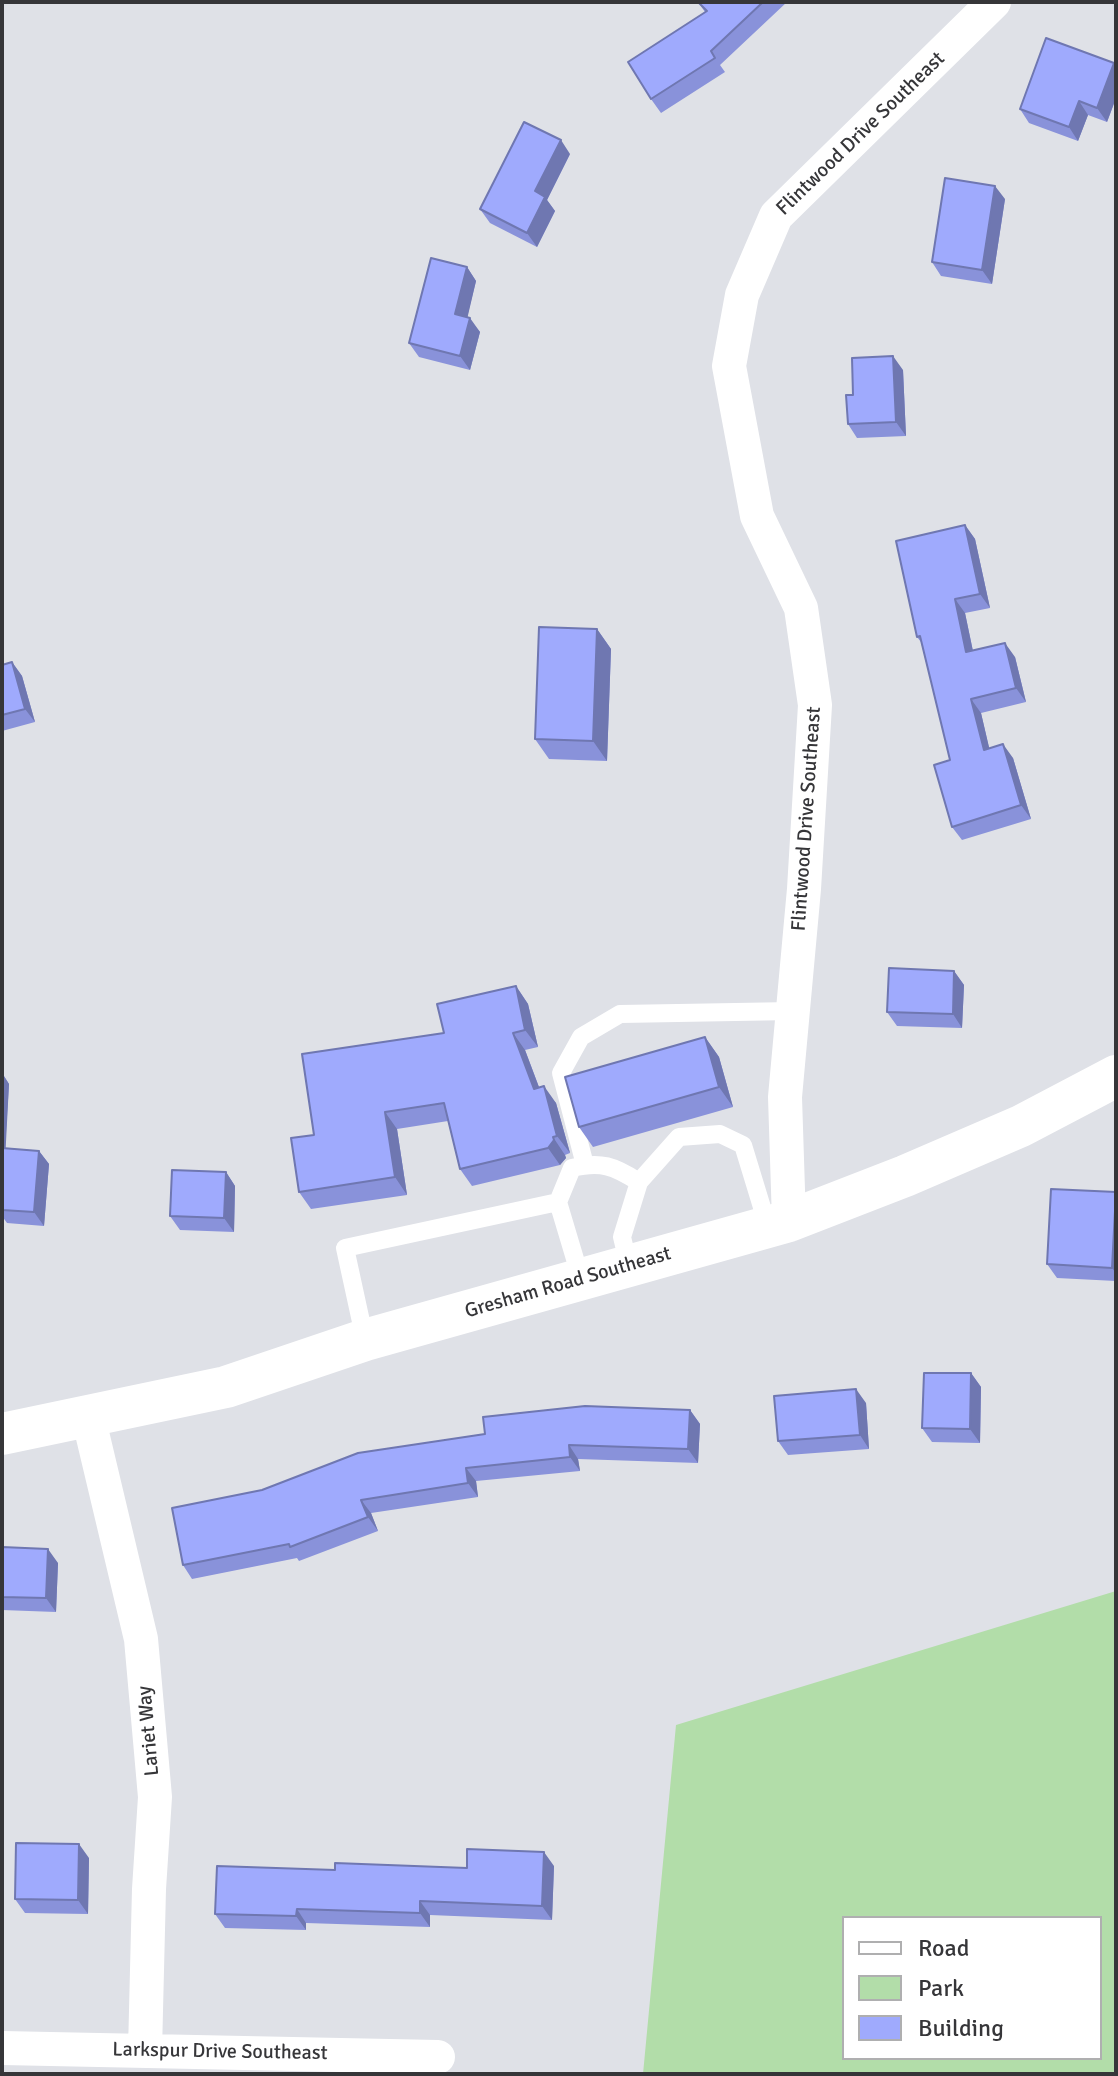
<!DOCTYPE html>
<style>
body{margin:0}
#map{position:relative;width:1118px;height:2076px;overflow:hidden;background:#dfe1e7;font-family:Signika,sans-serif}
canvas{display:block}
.frame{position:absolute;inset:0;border:4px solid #363639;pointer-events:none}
.legend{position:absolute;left:842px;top:1916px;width:260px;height:144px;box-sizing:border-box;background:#fff;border:2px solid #afafb0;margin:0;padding:10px 14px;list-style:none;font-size:24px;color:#363639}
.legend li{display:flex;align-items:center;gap:16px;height:40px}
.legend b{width:40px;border:2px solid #afafb0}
</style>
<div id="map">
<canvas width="1118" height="2076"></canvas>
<div class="frame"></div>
<ul class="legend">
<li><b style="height:10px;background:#fff"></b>Road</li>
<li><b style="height:22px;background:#b2dda9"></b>Park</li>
<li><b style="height:22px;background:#9faafd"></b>Building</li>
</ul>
</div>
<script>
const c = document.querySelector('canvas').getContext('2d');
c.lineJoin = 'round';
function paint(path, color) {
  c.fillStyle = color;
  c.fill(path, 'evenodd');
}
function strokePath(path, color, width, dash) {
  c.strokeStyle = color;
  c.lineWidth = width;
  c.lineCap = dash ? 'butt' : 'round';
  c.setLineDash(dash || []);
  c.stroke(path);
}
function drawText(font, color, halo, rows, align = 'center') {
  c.font = font + ' Signika,sans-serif';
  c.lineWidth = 6;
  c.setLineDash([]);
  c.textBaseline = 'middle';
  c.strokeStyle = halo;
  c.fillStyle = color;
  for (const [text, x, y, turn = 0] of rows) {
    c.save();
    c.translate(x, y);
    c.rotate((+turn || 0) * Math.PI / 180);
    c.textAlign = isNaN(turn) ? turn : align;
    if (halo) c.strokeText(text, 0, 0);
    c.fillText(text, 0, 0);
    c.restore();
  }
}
const green = new Path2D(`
 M 1116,1591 L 1116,2074 L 643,2074 L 676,1725 ZM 844,1918 L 1100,1918 L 1100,2058 L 844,2058 Z`);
const service = new Path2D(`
 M 585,1165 L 561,1073 L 581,1037 L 620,1014 L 793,1011
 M 629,1266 L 622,1237 L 639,1182
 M 581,1279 L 558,1202 L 572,1168 C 601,1161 614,1166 639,1182 L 679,1137 L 720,1134 L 743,1145 L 768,1227
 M 365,1340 L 345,1248 L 558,1202`);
const minor = new Path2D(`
 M 789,1221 L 785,1097 L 804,889 L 815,705 L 801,608 L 757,516 L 729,366 L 742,295 L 776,216 L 994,2
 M 88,1416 L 141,1639 L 155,1797 L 149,1889 L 145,2051
 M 2,2048 L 438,2057`);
const tertiary = new Path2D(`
 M 2,1434 L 226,1387 L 365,1340 L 789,1221 L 905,1176 L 1021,1126 L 1116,1076`);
const wall = new Path2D(`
 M 698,2 L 787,2 L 720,65 L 725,72 L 661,113 L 651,99 L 705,12 Z
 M 1116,66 L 1116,98 L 1107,122 L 1088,115 L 1078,141 L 1029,123 L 1020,109 Z
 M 570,154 L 547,200 L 555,211 L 537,247 L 490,223 L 480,209 Z
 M 1005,199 L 992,284 L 941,276 L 932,262 Z
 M 467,267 L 476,281 L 467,317 L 480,332 L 470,370 L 419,357 L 409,343 Z
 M 903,370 L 906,436 L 857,438 L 848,424 L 853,395 Z
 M 965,525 L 975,539 L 990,608 L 965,613 L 973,651 L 1015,657 L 1026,702 L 981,713 L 989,748 L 1013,758 L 1031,819 L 962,840 L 952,827 L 950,760 L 921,642 L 917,637 Z
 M 597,629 L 611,649 L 607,761 L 549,759 L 535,739 Z
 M 12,662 L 22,676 L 35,722 L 2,731 L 2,665 Z
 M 954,971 L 964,985 L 962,1028 L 897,1026 L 887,1012 Z
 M 516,986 L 528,1004 L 538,1047 L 525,1050 L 539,1087 L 556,1103 L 570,1153 L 565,1155 L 566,1158 L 560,1165 L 472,1186 L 460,1169 L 448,1121 L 397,1129 L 407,1195 L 311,1209 L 299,1192 L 314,1135 L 444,1033 Z
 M 705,1037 L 719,1057 L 733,1107 L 593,1147 L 579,1127 Z
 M 2,1073 L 9,1084 L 5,1148 L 39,1151 L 49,1164 L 44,1226 L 7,1223 L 2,1216 Z
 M 226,1172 L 235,1186 L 234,1232 L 180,1230 L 170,1216 Z
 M 1116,1192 L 1116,1281 L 1057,1278 L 1047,1264 Z
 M 971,1373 L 981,1387 L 980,1443 L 932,1442 L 922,1428 Z
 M 866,1403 L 869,1449 L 788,1455 L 778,1441 Z
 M 690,1410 L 700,1424 L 698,1463 L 578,1459 L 580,1471 L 476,1481 L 478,1497 L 371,1513 L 378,1531 L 299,1561 L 297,1558 L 192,1579 L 183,1565 L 172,1508 Z
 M 2,1547 L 58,1563 L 56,1612 L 2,1610 Z
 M 89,1858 L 88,1914 L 25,1913 L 15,1899 Z
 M 554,1866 L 552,1920 L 430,1915 L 430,1927 L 306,1923 L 306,1930 L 225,1928 L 215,1914 L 335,1870 Z`);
const shadedWall = new Path2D(`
 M 1114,63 L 1116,66 L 1116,98 L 1107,122 L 1097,108 Z
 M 1079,101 L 1088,115 L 1078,141 L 1069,127 Z
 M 561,140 L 570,154 L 547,200 L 555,211 L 537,247 L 527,233 L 535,191 Z
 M 995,186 L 1005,199 L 992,284 L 982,270 Z
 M 467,267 L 476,281 L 465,328 L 455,314 Z
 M 470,318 L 480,332 L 470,370 L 460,356 Z
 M 893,356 L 903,370 L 906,436 L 896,422 Z
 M 965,525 L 975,539 L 990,608 L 980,594 Z
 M 955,599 L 965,613 L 976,666 L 966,652 Z
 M 597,629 L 611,649 L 607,761 L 593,741 Z
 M 1005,643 L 1015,657 L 1026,702 L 1016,688 Z
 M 12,662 L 22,676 L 35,722 L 25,709 Z
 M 971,699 L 981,713 L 993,764 L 984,750 Z
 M 1003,744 L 1013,758 L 1031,819 L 1021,805 Z
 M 954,971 L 964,985 L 962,1028 L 953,1014 Z
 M 516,986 L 528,1004 L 538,1047 L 525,1030 Z
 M 513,1033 L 525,1050 L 546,1106 L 534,1089 Z
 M 705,1037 L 719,1057 L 733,1107 L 719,1087 Z
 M 2,1073 L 9,1084 L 5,1161 L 2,1157 Z
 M 544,1086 L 556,1103 L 570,1153 L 557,1136 Z
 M 385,1112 L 397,1129 L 407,1195 L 395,1177 Z
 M 553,1137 L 565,1155 L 566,1158 L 560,1165 L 548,1148 Z
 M 39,1151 L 49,1164 L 44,1226 L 34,1212 Z
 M 226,1172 L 235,1186 L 234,1232 L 224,1218 Z
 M 1116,1192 L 1116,1273 L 1112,1268 Z
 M 971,1373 L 981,1387 L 980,1443 L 970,1429 Z
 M 856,1389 L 866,1403 L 869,1449 L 860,1435 Z
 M 690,1410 L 700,1424 L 698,1463 L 688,1449 Z
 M 569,1445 L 578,1459 L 580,1471 L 570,1457 Z
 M 466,1468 L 476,1481 L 478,1497 L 468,1483 Z
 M 361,1500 L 371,1513 L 378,1531 L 368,1517 Z
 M 48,1549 L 58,1563 L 56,1612 L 46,1598 Z
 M 79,1844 L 89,1858 L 88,1914 L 78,1900 Z
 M 544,1852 L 554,1866 L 552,1920 L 542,1906 Z
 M 420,1901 L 430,1915 L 430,1927 L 420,1913 Z
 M 297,1909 L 306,1923 L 306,1930 L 296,1916 Z`);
const building = new Path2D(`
 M 698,2 L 763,2 L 711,51 L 715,58 L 651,99 L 628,62 L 707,11 Z
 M 1046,38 L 1114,63 L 1097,108 L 1079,101 L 1069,127 L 1020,109 Z
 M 524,122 L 561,140 L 535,191 L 545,197 L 527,233 L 480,209 Z
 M 945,178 L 995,186 L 982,270 L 932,262 Z
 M 431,258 L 467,267 L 455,314 L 470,318 L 460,356 L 409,343 Z
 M 893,356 L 896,422 L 848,424 L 846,395 L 853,395 L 852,358 Z
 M 965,525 L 980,594 L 955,599 L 966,652 L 1005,643 L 1016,688 L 971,699 L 984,750 L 1003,744 L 1021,805 L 952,827 L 934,765 L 950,760 L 920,636 L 917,637 L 896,541 Z
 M 539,627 L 597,629 L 593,741 L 535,739 Z
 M 12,662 L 25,709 L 2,715 L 2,665 Z
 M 889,968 L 954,971 L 953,1014 L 887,1012 Z
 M 516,986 L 525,1030 L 513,1033 L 534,1089 L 544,1086 L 557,1136 L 553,1137 L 554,1140 L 548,1148 L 460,1169 L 444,1103 L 385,1112 L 395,1177 L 299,1192 L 291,1138 L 314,1135 L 302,1054 L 444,1033 L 437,1004 Z
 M 705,1037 L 719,1087 L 579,1127 L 565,1077 Z
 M 2,1148 L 39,1151 L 34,1212 L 2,1210 Z
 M 172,1170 L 226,1172 L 224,1218 L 170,1216 Z
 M 1051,1189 L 1116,1192 L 1112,1268 L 1047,1264 Z
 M 924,1373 L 971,1373 L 970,1429 L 922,1428 Z
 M 856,1389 L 860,1435 L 778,1441 L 774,1396 Z
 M 585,1406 L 690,1410 L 688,1449 L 569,1445 L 570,1457 L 466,1468 L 468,1483 L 361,1500 L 368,1517 L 290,1547 L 289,1544 L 183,1565 L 172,1508 L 262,1490 L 358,1453 L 485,1434 L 483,1417 Z
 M 2,1547 L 48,1549 L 46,1598 L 2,1597 Z
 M 16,1843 L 79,1844 L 78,1900 L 15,1899 Z
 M 467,1849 L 544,1852 L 542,1906 L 420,1901 L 420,1913 L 297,1909 L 296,1916 L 215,1914 L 217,1866 L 335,1870 L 335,1863 L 467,1868 Z`);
const streetNames = [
 ["Flintwood Drive Southeast",861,134,-44],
 ["Flintwood Drive Southeast",807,819,-86],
 ["Gresham Road Southeast",568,1283,-16],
 ["Lariet Way",149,1731,-95],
 ["Larkspur Drive Southeast",220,2052,1]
];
paint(green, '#b2dda9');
strokePath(service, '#fff', 18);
strokePath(minor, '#fff', 34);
strokePath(tertiary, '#fff', 42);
paint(wall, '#8992da');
paint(shadedWall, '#6f77b1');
paint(building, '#9faafd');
strokePath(building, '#6f77b1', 2);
drawText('20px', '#363639', '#fff', streetNames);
</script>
